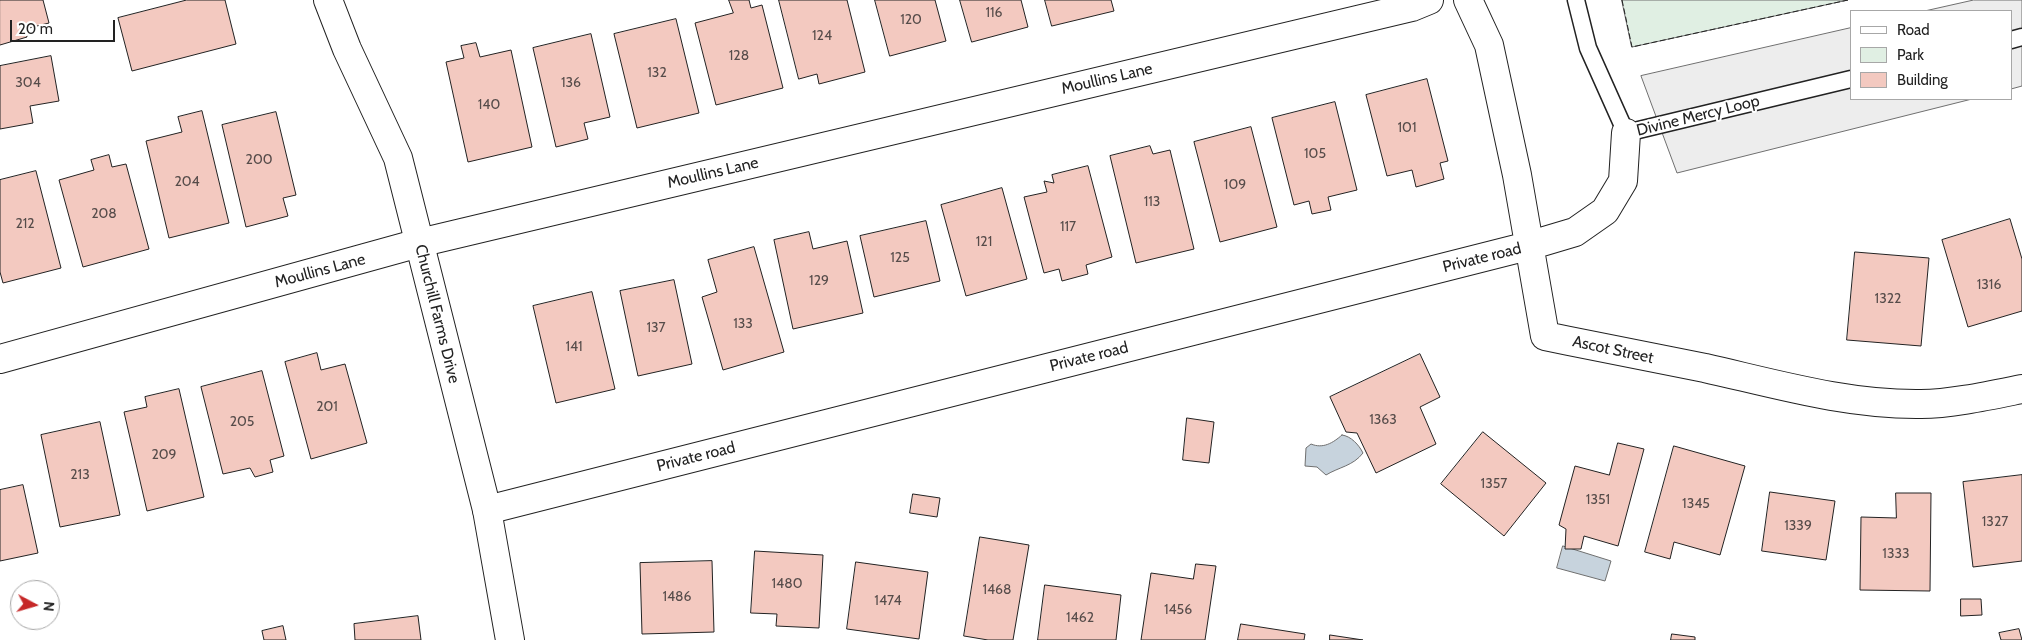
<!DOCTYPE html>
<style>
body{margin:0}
#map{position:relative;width:2022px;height:640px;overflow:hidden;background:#fff;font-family:Cabin,sans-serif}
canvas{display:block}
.legend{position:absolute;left:1850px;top:10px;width:162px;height:90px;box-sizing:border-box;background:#fff;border:1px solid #a7a7a7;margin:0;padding:6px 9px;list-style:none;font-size:15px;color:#222}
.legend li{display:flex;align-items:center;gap:10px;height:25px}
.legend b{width:25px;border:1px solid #a7a7a7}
.north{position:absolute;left:10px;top:580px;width:50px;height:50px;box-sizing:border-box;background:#fff;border:1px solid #a7a7a7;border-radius:50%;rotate:96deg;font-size:14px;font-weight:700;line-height:20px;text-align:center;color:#222}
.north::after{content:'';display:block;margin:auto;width:18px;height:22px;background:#c62828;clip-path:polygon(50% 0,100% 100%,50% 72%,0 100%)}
.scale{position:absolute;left:10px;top:20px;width:105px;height:22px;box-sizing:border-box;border:2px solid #222;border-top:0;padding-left:6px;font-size:15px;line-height:18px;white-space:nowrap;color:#222;-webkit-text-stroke:4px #fff;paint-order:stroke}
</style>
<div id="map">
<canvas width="2022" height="640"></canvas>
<ul class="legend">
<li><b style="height:6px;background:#fff"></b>Road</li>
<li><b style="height:14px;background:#e0efe3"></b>Park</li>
<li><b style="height:14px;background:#f3c9c0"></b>Building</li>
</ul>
<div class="north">N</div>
<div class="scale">20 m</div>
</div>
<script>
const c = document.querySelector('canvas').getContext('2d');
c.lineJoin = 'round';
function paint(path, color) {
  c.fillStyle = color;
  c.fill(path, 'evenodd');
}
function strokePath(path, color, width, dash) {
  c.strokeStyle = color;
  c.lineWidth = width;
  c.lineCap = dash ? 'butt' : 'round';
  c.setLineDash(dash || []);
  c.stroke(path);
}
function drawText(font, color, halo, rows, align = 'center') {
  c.font = font + ' Cabin,sans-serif';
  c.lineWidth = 4;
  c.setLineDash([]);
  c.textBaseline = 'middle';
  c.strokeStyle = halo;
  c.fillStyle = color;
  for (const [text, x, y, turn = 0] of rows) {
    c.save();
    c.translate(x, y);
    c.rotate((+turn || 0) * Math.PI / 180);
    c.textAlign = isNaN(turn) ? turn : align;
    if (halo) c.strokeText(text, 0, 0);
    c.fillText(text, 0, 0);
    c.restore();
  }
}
const green = new Path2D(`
 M 1622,0 L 1848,0 L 1632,47 Z`);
const parking = new Path2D(`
 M 1974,0 L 2022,0 L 2022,86 L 2011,89 L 2011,11 L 1925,11 Z
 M 1851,28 L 1851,99 L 1972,99 L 1677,173 L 1641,76 Z`);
const water = new Path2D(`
 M 1342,435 C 1351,436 1359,445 1363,453 C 1353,466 1339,467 1326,475 L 1317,467 L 1305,466 L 1306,448 L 1311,444 C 1323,449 1333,443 1342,435 Z
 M 1563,546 L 1611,561 L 1605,581 L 1557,568 Z`);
const building = new Path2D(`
 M 0,0 L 43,0 L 49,23 L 25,29 L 27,37 L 0,45 Z
 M 187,0 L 225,0 L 236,44 L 132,71 L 118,18 Z
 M 729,0 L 749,0 L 751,8 L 762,5 L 783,88 L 716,105 L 695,23 L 733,13 Z
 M 779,0 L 847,0 L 865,72 L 819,84 L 817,74 L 799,79 Z
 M 875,0 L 935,0 L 946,41 L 890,56 Z
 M 960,0 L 1021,0 L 1028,27 L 972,42 Z
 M 1045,0 L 1111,0 L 1114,11 L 1052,26 Z
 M 676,19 L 699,113 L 637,128 L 614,34 Z
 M 591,34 L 610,117 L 584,123 L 588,139 L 556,147 L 533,48 Z
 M 476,43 L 480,57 L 511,50 L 532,147 L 468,162 L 446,62 L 464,58 L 461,46 Z
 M 51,56 L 59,101 L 30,106 L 33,123 L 0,129 L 0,66 Z
 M 1427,79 L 1448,161 L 1440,163 L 1444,179 L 1416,187 L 1412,170 L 1387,176 L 1366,95 Z
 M 1335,102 L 1357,190 L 1328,197 L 1331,210 L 1312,214 L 1309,201 L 1294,205 L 1272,118 Z
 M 202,111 L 229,223 L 169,238 L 146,141 L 182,132 L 178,117 Z
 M 276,112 L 296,195 L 283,198 L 288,216 L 246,227 L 222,125 Z
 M 1251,127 L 1277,227 L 1220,242 L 1194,142 Z
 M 1150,146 L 1153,154 L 1170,150 L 1194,249 L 1136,263 L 1110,156 Z
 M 109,155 L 112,167 L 126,164 L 149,249 L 83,267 L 59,180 L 94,170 L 91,160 Z
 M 1088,166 L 1112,257 L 1086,265 L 1088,274 L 1062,281 L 1059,269 L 1044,273 L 1024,197 L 1047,192 L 1044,181 L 1054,183 L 1052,175 Z
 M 36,171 L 61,268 L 3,283 L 0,272 L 0,180 Z
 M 1002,188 L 1027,279 L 966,296 L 941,205 Z
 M 2010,219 L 2022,259 L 2022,311 L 1968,327 L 1942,240 Z
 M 926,221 L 940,281 L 874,297 L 860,236 Z
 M 809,232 L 813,249 L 847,241 L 863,313 L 793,329 L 774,240 Z
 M 754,247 L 784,352 L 723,370 L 702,297 L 717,292 L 708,260 Z
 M 1855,252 L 1929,258 L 1921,346 L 1847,340 Z
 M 674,280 L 692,364 L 638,376 L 620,291 Z
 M 592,292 L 615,389 L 556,403 L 533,306 Z
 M 317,353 L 321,370 L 345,364 L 367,443 L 311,459 L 285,362 Z
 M 1420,354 L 1440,397 L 1420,407 L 1436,444 L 1376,473 L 1357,433 L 1346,432 L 1330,397 Z
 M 262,371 L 284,456 L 270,460 L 273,472 L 255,477 L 250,468 L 223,474 L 201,387 Z
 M 179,389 L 204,497 L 147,511 L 124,412 L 147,407 L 145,397 Z
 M 1187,418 L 1214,422 L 1209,463 L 1183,460 Z
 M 100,422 L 120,515 L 60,527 L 41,435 Z
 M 1483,432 L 1546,483 L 1504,536 L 1441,484 Z
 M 1618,443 L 1644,449 L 1618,546 L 1584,536 L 1581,549 L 1565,549 L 1566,529 L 1559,525 L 1575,466 L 1609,475 Z
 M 1674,446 L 1745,466 L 1720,555 L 1674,542 L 1670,559 L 1645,552 Z
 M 2022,475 L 2022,561 L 1973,567 L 1963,482 Z
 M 23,485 L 38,553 L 0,561 L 0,490 Z
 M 1770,492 L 1835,501 L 1826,560 L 1762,551 Z
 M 1896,493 L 1931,493 L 1930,591 L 1860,590 L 1861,517 L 1896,518 Z
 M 913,494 L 940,498 L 937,517 L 910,513 Z
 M 980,537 L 1029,545 L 1013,640 L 988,640 L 964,636 Z
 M 755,551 L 823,555 L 819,628 L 776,626 L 777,614 L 751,613 Z
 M 712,561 L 714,632 L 642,634 L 640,563 Z
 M 856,562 L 928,572 L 919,639 L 847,629 Z
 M 1196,564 L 1216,566 L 1205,640 L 1141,640 L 1151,573 L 1193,579 Z
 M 1045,585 L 1121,595 L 1116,640 L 1038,640 Z
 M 1961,599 L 1981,599 L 1982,615 L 1961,616 Z
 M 418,616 L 421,640 L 355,640 L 354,624 Z
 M 1241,624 L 1305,634 L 1304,640 L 1238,640 Z
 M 283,626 L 286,640 L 264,640 L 262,631 Z
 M 2019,629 L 2022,640 L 2001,640 L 1999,633 Z
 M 1672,634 L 1695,637 L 1695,640 L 1671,640 Z
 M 1330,635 L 1363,640 L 1330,640 Z`);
const service = new Path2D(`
 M 1576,0 L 1588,48 L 1626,133 L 1851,79
 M 2011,40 L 2022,37`);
const minor = new Path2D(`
 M 1468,0 L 1489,45 L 1517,175 L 1545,336 C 1598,347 1651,357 1705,368 C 1776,384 1847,405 1921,404 C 1951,404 1992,395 2022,389
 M 0,359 L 419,243 L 1412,7 L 1429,0
 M 487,510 L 1528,246 L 1575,232 L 1605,211 L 1623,181 L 1626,133`);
const tertiary = new Path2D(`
 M 328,0 L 347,49 L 398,158 L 487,510 L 510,640`);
const fence = new Path2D(`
 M 1622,0 L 1632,47 L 1848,0`);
const numberNames = [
 ["116",994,13],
 ["120",911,20],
 ["124",822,36],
 ["128",739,56],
 ["132",657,73],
 ["304",28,83],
 ["136",571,83],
 ["140",489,105],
 ["101",1407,128],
 ["105",1315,154],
 ["200",259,160],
 ["204",187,182],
 ["109",1235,185],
 ["113",1152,202],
 ["208",104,214],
 ["212",25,224],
 ["117",1068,227],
 ["121",984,242],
 ["125",900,258],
 ["129",819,281],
 ["1316",1989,285],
 ["1322",1888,299],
 ["133",743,324],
 ["137",656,328],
 ["141",574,347],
 ["201",327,407],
 ["1363",1383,420],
 ["205",242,422],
 ["209",164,455],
 ["213",80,475],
 ["1357",1494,484],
 ["1351",1598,500],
 ["1345",1696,504],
 ["1327",1995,522],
 ["1339",1798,526],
 ["1333",1896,554],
 ["1480",787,584],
 ["1468",997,590],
 ["1486",677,597],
 ["1474",888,601],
 ["1456",1178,610],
 ["1462",1080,618]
];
const streetNames = [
 ["Moullins Lane",1107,79,-13],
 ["Divine Mercy Loop",1698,116,-14],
 ["Moullins Lane",713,173,-13],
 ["Private road",1482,258,-14],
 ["Moullins Lane",320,271,-15],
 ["Churchill Farms Drive",437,314,76],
 ["Ascot Street",1613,350,12],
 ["Private road",1089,357,-14],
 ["Private road",696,457,-14]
];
paint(green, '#e0efe3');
strokePath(green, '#6f6f6f', 1);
paint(parking, '#ededed');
strokePath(parking, '#6f6f6f', 1);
paint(water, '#c7d3dd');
strokePath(water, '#6f6f6f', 1);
paint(building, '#f3c9c0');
strokePath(building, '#222', 1);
strokePath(service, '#222', 19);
strokePath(minor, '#222', 30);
strokePath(tertiary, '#222', 30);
strokePath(service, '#fff', 16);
strokePath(minor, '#fff', 28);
strokePath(tertiary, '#fff', 28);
strokePath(fence, '#222', 1, [6, 2.5]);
drawText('14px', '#564c4a', null, numberNames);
drawText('16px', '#222', '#fff', streetNames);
</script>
